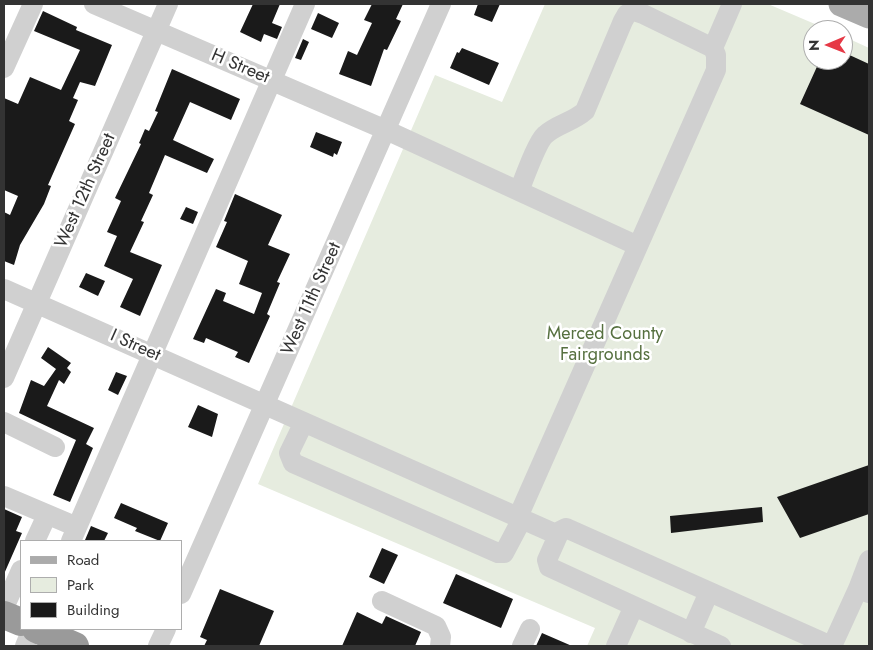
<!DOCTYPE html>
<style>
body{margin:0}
#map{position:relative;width:873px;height:650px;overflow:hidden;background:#fff;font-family:Jost,sans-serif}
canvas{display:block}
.frame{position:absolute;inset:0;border:5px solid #333;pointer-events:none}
.legend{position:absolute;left:20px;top:540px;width:162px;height:90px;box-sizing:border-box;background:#fff;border:1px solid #adadad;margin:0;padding:6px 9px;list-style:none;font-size:15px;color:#333}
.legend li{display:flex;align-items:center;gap:10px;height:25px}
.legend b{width:25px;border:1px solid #adadad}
.north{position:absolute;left:803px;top:20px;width:50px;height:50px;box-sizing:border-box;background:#fff;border:1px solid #adadad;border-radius:50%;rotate:269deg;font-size:14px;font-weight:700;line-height:20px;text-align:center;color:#333}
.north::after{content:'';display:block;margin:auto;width:18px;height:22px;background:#e63946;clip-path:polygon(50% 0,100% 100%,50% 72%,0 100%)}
</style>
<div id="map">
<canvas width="873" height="650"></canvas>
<div class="frame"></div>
<ul class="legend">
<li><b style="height:6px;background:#ababab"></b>Road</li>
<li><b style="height:14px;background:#e6ecdf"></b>Park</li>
<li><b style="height:14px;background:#1a1a1a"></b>Building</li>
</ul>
<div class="north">N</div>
</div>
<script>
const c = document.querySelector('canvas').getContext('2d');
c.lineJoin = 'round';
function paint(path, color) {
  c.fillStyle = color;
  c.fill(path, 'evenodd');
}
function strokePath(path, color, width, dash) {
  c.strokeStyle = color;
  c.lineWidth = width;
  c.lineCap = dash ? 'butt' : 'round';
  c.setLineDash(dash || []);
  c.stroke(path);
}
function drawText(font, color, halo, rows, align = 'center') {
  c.font = font + ' Jost,sans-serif';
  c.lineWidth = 5;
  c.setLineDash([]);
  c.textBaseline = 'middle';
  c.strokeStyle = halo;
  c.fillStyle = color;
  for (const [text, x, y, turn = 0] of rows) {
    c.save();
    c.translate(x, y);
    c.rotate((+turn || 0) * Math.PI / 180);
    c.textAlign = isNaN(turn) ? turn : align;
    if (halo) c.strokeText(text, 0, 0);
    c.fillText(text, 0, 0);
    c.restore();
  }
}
const green = new Path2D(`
 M 545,4 L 768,4 L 829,30 L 813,30 L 813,60 L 843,60 L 843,36 L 869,48 L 869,646 L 587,646 L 595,628 L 258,484 L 435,75 L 502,102 Z`);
const building = new Path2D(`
 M 253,4 L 280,4 L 272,23 L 282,27 L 277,39 L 264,34 L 261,42 L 240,32 Z
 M 372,4 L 403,4 L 396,19 L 401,21 L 387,50 L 384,49 L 371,86 L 339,74 L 348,51 L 357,55 L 372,23 L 364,20 Z
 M 478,4 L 500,4 L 492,22 L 474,15 Z
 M 43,11 L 77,27 L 76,30 L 112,45 L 95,86 L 80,82 L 73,98 L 78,100 L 69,121 L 75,124 L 48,185 L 51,186 L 44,204 L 20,245 L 14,265 L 4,261 L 4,212 L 10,215 L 18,196 L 4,190 L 4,98 L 18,104 L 30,77 L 61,90 L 80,50 L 34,31 Z
 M 318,13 L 339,23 L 332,38 L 311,29 Z
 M 303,39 L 309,42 L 301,60 L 295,58 Z
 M 462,48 L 499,63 L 489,85 L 450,68 L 457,52 L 459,53 Z
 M 843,52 L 869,64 L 869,135 L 800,104 L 820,60 L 843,60 Z
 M 172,69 L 240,99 L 231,120 L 190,102 L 173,140 L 214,159 L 207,173 L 165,155 L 149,193 L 153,195 L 141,221 L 144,222 L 130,252 L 162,265 L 140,316 L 120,307 L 133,279 L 104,266 L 117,236 L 107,232 L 121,201 L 115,198 L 141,144 L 139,143 L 145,129 L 149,131 L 158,112 L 155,111 Z
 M 316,132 L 342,142 L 337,155 L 334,153 L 333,157 L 310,147 Z
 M 235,194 L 282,215 L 268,245 L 290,254 L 277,282 L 280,283 L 267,314 L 270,316 L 249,363 L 235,357 L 238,352 L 206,338 L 204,343 L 193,339 L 216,289 L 226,293 L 223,301 L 254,314 L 262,293 L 239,284 L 248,261 L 216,247 L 227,222 L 224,221 Z
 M 186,207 L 198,212 L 193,224 L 180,219 Z
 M 86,273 L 105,281 L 98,296 L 79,287 Z
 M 48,347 L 71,363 L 67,368 L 71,372 L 64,384 L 59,380 L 47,406 L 94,428 L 86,444 L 93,448 L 70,502 L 53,495 L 76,440 L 19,413 L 31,380 L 44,386 L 56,369 L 41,358 Z
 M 116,372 L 127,376 L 118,395 L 108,390 Z
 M 198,405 L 218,414 L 212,437 L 188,427 Z
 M 869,465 L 869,514 L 800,538 L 777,497 Z
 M 121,503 L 168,523 L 160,541 L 135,531 L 137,528 L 114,518 Z
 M 762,507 L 763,522 L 671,533 L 670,516 Z
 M 4,509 L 22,517 L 16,531 L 22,533 L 4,574 Z
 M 91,526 L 108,533 L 104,541 L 85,540 Z
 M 382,548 L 398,555 L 384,584 L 369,577 Z
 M 456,574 L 513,599 L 501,628 L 443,603 Z
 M 220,589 L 274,611 L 259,646 L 204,646 L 207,640 L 200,637 Z
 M 357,612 L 382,624 L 386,616 L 421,632 L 415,646 L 342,646 Z
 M 542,633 L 572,646 L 536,646 Z`);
const minor = new Path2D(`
 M 94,4 L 386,130 L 638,246
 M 713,48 L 732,4
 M 4,68 L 33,4
 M 4,289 L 558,535
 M 4,378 L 168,4
 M 4,422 L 55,447
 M 304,422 L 289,453 L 293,463 L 498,553 L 504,553 L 522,519
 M 4,496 L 77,527
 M 518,517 L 716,70 L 716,55 L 713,48 L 643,14 L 634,11 L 627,14 L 623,21 L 585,111 C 573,122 557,124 545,135 C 537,142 524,179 519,191
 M 35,541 L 47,515
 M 71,541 L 305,4
 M 858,589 L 869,560
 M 181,594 L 441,4
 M 382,601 L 436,626 L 441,637 L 440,646
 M 4,608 L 21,570
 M 691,633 L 709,592
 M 25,646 L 32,629
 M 158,646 L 166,629
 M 522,646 L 530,629
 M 616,646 L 634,606
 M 721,646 L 549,567 L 547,560 L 560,531 L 566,528 L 831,646
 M 832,646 L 858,589 L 869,593`);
const major = new Path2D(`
 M 841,4 L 869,16`);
const highway = new Path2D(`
 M 4,615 L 21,622
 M 36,629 L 75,646`);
const streetNames = [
 ["H Street",240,67,23],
 ["West 12th Street",86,191,-66],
 ["West 11th Street",312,299,-66],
 ["I Street",135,346,24]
];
const parkNames = [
 ["Merced County",605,335],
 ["Fairgrounds",605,356]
];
paint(green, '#e6ecdf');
paint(building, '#1a1a1a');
strokePath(minor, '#d0d0d0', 20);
strokePath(major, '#ababab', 25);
strokePath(highway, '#9a9a9a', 28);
drawText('18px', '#333', '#fff', streetNames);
drawText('18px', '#56703f', '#fff', parkNames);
</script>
